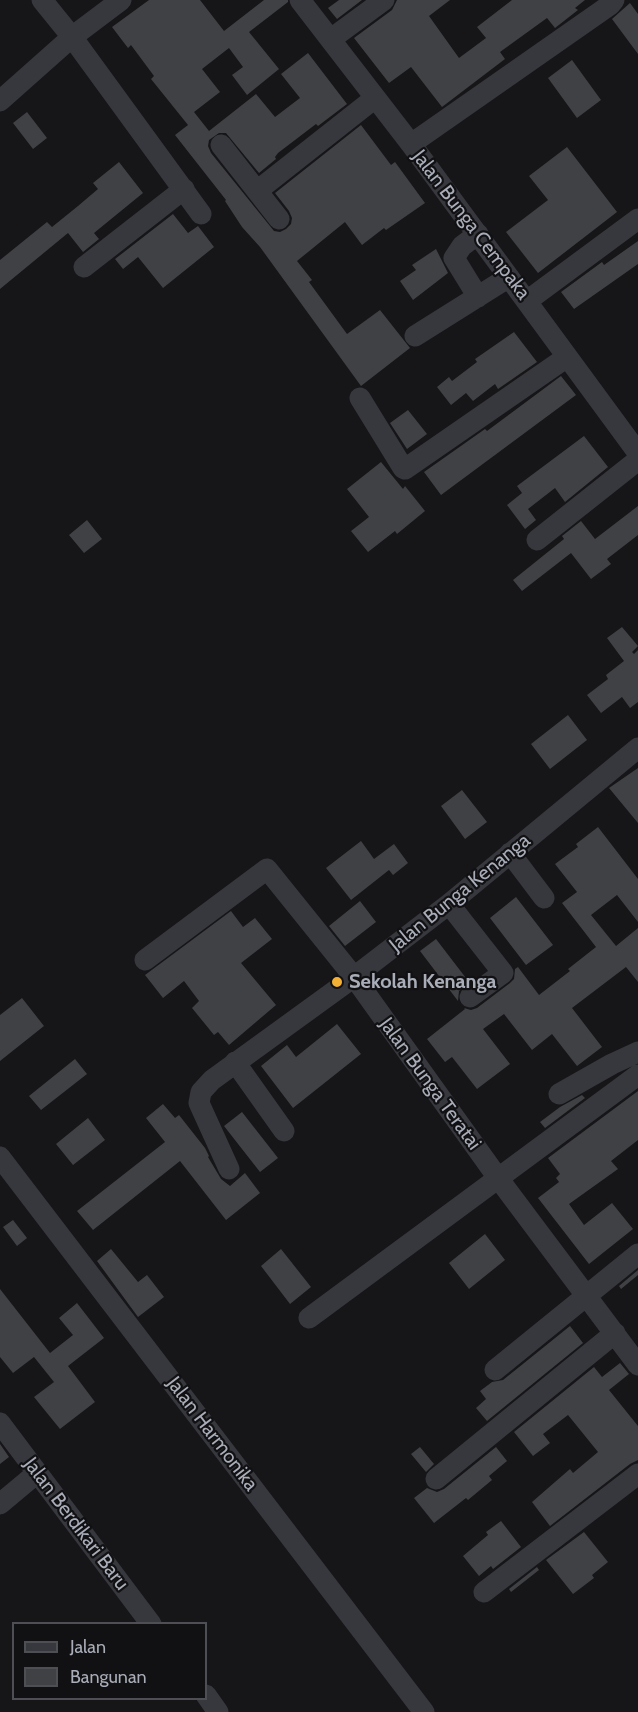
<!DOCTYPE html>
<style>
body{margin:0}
#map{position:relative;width:638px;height:1712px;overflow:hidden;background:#161618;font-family:Cabin,sans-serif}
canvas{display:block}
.legend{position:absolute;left:12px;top:1622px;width:195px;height:78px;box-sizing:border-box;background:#111113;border:2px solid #4d4f55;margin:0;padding:8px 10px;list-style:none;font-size:18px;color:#a8adb8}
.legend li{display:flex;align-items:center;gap:12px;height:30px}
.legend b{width:30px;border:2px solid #4d4f55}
</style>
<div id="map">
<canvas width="638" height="1712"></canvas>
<ul class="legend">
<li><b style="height:8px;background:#37383d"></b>Jalan</li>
<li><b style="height:16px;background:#404145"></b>Bangunan</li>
</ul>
</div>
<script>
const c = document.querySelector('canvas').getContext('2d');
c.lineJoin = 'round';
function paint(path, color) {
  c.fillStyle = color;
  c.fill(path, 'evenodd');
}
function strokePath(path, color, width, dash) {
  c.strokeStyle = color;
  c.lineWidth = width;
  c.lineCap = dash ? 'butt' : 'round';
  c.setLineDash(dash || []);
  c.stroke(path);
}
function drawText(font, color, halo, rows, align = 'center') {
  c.font = font + ' Cabin,sans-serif';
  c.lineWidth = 4.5;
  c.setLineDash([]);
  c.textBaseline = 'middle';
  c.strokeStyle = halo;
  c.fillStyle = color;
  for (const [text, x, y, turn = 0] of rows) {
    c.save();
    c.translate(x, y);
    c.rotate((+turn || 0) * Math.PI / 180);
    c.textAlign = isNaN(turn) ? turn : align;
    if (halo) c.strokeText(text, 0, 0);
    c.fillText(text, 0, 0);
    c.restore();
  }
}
const building = new Path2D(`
 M 149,0 L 200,0 L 224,31 L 264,0 L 288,0 L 288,2 L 249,32 L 279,69 L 247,95 L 232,75 L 243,67 L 229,48 L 202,69 L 220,92 L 194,112 L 209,131 L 256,94 L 275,117 L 300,98 L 281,74 L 308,53 L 347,104 L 318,126 L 316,124 L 278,153 L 275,157 L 276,159 L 259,173 L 226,133 L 219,133 L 209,140 L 208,146 L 211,153 L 274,231 L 280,232 L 286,229 L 291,224 L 292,218 L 289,211 L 275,193 L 361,125 L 391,165 L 395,162 L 425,203 L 386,230 L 384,228 L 362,245 L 345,222 L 297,261 L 312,280 L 309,282 L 347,334 L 380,310 L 410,348 L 361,386 L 260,247 L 242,227 L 225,201 L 226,200 L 175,135 L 188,125 L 151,79 L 154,76 L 131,45 L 128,48 L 112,27 Z
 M 339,0 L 362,0 L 337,19 L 328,8 Z
 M 397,0 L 450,0 L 429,16 L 459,58 L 486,38 L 477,27 L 512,0 L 585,0 L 575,8 L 578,10 L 555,28 L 547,18 L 500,52 L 505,59 L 442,107 L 411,67 L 389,83 L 354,38 L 392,10 Z
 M 630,3 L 638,14 L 638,54 L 612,19 Z
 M 572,60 L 601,100 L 577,118 L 548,78 Z
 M 27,112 L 47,138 L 33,149 L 13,123 Z
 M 567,147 L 617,212 L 538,273 L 506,232 L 548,200 L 529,176 Z
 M 119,162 L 143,193 L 94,233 L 99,239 L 83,252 L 68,233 L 0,289 L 0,260 L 47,222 L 52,227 L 78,206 L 98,189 L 93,183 Z
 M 173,214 L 188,233 L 198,226 L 214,247 L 163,288 L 138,257 L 123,269 L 115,259 Z
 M 638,241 L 638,264 L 574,309 L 561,292 L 602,262 L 604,265 Z
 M 436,249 L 448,273 L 413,300 L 400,281 L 416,270 L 412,265 Z
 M 514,332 L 537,362 L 498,389 L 495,384 L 473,401 L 466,393 L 451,405 L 437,387 L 449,377 L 452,381 L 477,362 L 475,359 Z
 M 561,376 L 576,395 L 441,495 L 424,472 L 485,429 L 487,431 Z
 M 408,410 L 427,434 L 407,449 L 390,423 Z
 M 584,436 L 608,467 L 565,502 L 555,488 L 528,509 L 536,520 L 525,529 L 507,505 L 522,493 L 517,486 Z
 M 381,462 L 403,489 L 405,486 L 425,511 L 397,534 L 395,531 L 368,552 L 351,531 L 369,517 L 347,489 Z
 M 638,506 L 638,535 L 607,559 L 611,564 L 591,579 L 571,553 L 522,591 L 513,580 L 564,539 L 562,536 L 581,521 L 595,539 Z
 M 87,520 L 102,539 L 84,553 L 69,535 Z
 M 622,627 L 638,646 L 632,652 L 634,654 L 638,650 L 638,702 L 630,708 L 622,697 L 601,713 L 587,695 L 608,679 L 606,675 L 624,661 L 607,638 Z
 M 568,715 L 587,740 L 550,769 L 531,744 Z
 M 638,768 L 638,823 L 609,788 Z
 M 462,790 L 487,822 L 465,839 L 441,806 Z
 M 598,827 L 638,879 L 638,922 L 617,895 L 591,915 L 616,946 L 638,928 L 638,982 L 626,967 L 572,1008 L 602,1047 L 577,1066 L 552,1034 L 532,1050 L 504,1014 L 483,1029 L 510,1064 L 477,1089 L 452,1057 L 445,1062 L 427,1039 L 465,1009 L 464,1008 L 471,1010 L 477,1008 L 510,983 L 514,979 L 515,969 L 518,967 L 539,995 L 570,971 L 568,969 L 596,947 L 562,903 L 577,892 L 555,864 L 578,847 L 576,844 Z
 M 361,841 L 374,859 L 394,844 L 408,863 L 393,875 L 389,870 L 351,900 L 326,868 Z
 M 516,897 L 553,945 L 526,965 L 490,918 Z
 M 360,901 L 376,922 L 345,946 L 329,926 Z
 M 231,911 L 243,927 L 255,918 L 272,939 L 241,963 L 276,1005 L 229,1045 L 218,1032 L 214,1035 L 192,1008 L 199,1001 L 184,981 L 163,998 L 145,975 Z
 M 436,939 L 469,982 L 459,991 L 458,1001 L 420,951 Z
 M 22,998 L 44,1026 L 0,1061 L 0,1015 Z
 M 337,1024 L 361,1054 L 293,1108 L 261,1066 L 287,1045 L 296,1057 Z
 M 75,1059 L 87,1074 L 41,1110 L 29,1096 Z
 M 638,1091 L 638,1140 L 611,1161 L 618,1169 L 569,1204 L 584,1225 L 612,1203 L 633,1229 L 589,1264 L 538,1198 L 559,1182 L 556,1178 L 560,1174 L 548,1158 Z
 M 582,1095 L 585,1098 L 545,1128 L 540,1122 L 560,1107 Z
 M 163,1104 L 175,1118 L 179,1115 L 205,1148 L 209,1156 L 208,1157 L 221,1179 L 230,1186 L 245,1173 L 260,1193 L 226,1220 L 180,1161 L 93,1230 L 77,1211 L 165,1142 L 146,1118 Z
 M 242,1112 L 278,1158 L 260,1172 L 224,1126 Z
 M 88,1118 L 105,1140 L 73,1165 L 56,1144 Z
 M 13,1220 L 27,1238 L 17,1246 L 3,1227 Z
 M 485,1234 L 505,1260 L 469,1289 L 449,1263 Z
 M 111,1249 L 138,1282 L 147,1275 L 164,1297 L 138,1317 L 97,1261 Z
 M 281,1249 L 311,1287 L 290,1304 L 261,1266 Z
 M 638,1270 L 638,1275 L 621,1289 L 619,1286 Z
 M 0,1289 L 50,1353 L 73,1335 L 59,1318 L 77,1303 L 104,1338 L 68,1366 L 95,1402 L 60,1429 L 34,1397 L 54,1382 L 34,1357 L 13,1373 L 0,1357 Z
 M 570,1326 L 583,1343 L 487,1421 L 476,1408 L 486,1399 L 480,1391 L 492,1382 L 503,1380 Z
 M 620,1363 L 629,1374 L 609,1390 L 638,1426 L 638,1460 L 630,1464 L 550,1526 L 532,1502 L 570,1469 L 573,1473 L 598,1452 L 568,1415 L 543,1434 L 550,1443 L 533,1456 L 514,1432 L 594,1367 L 602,1377 Z
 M 0,1444 L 9,1457 L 0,1464 Z
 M 420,1447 L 434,1464 L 426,1472 L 411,1454 Z
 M 496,1447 L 507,1461 L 489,1476 L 492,1480 L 468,1500 L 466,1498 L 434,1523 L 414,1498 L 427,1488 L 437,1492 L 444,1489 Z
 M 501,1521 L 521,1547 L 493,1569 L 491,1566 L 479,1576 L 463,1556 L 488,1535 L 486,1532 Z
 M 584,1532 L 608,1562 L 592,1575 L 594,1578 L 573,1594 L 546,1560 Z
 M 537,1567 L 539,1570 L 511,1592 L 509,1589 Z`);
const minor = new Path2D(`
 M 42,0 L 72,37 L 201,214
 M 300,0 L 411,144 L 638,453
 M 331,39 L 384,0
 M 0,101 L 72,37 L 121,0
 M 411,144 L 610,5 L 614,0
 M 221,145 L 279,219
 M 257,191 L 375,98
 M 478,234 L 462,246 L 454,258 L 478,297
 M 84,267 L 184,189
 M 527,301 L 638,219
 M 415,336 L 509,277
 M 360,398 L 403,468 L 405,469 L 567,357
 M 537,540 L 638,460
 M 510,853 L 544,898
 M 449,904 L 503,973 L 470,997
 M 145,960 L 267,869 L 354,977 L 498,1178 L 638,1365
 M 235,1062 L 284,1131
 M 559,1094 L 612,1064 L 638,1052
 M 0,1157 L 424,1712
 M 229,1169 L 199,1103 L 201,1092 L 212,1080 L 354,977 L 449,904 L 638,748
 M 309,1318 L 638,1075
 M 495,1370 L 638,1254
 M 0,1423 L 151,1624
 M 436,1479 L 615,1333
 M 0,1504 L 37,1473
 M 484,1592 L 638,1474
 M 206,1695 L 218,1712`);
const markers = [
 [337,982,6,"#f2b134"]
];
const streetNames = [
 ["Jalan Bunga Cempaka",471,225,53],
 ["Jalan Bunga Kenanga",460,893,-39],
 ["Jalan Bunga Teratai",430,1084,54],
 ["Jalan Harmonika",212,1434,53],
 ["Jalan Berdikari Baru",76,1524,53]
];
const poiNames = [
 ["Sekolah Kenanga",349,982]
];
paint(building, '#404145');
strokePath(minor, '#37383d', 21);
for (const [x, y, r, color] of markers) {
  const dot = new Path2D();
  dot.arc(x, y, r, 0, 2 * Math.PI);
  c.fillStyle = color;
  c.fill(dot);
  strokePath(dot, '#111113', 2);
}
drawText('20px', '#a8adb8', '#111113', streetNames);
drawText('bold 20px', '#a8adb8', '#111113', poiNames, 'left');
</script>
